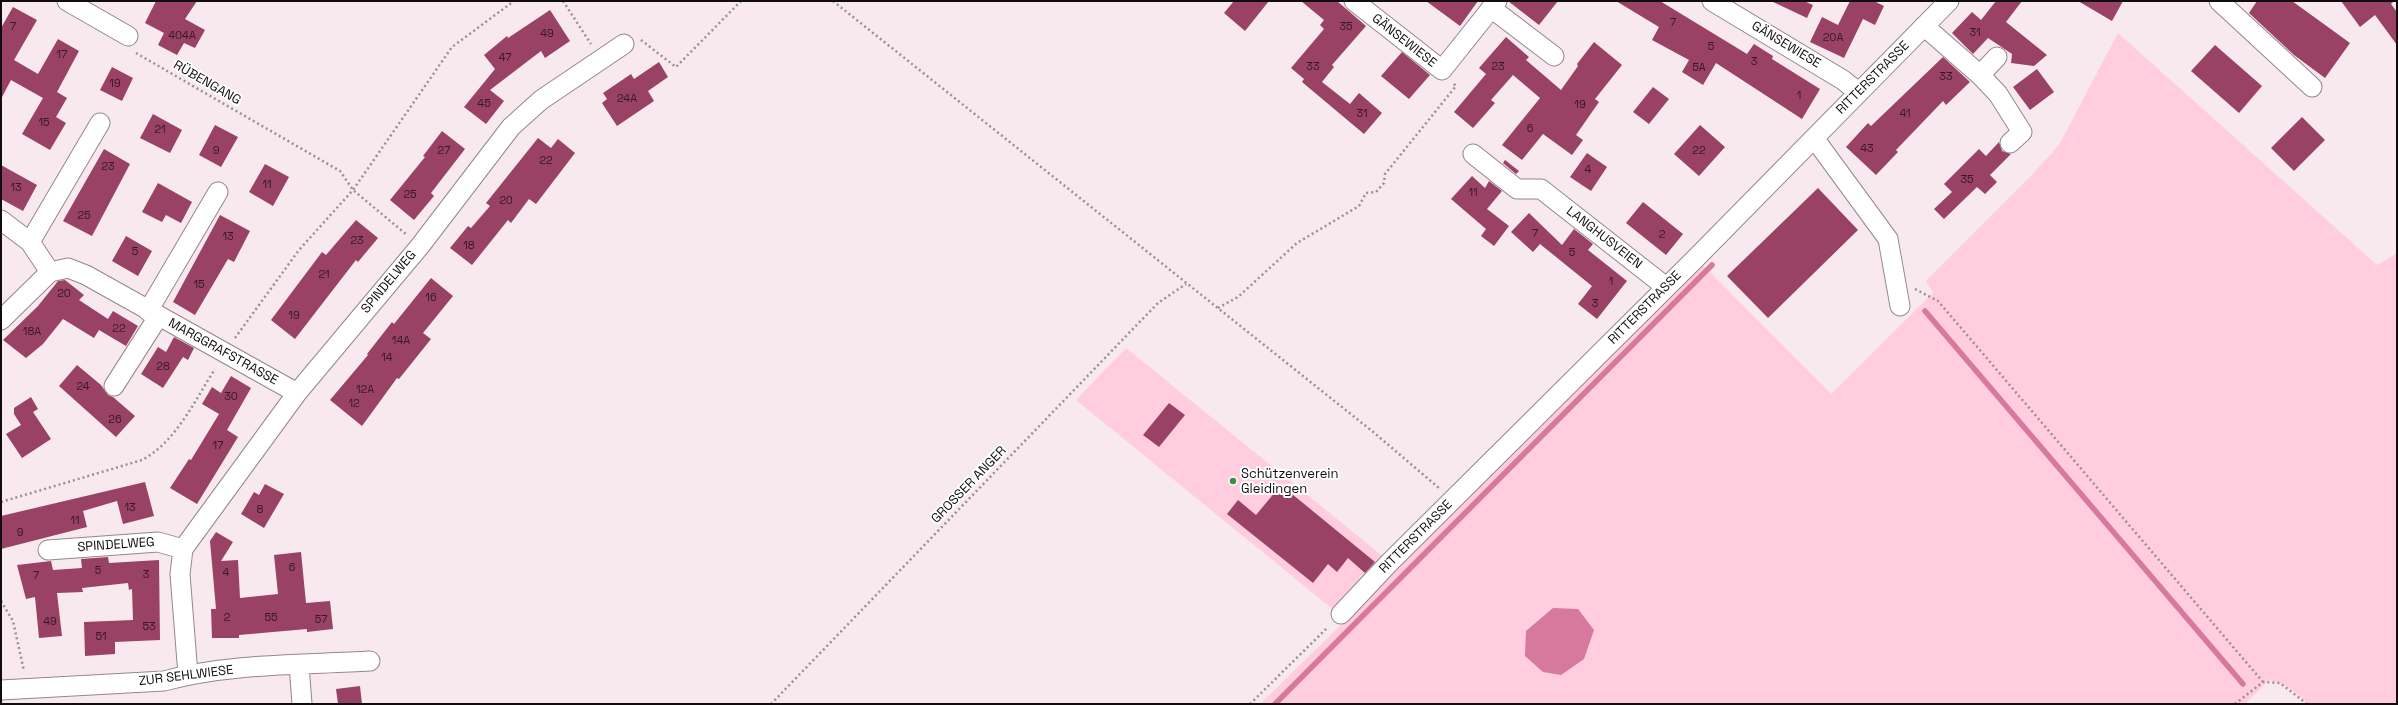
<!DOCTYPE html>
<meta charset="utf-8">
<style>
body{margin:0}
#map{position:relative;width:2398px;height:705px;overflow:hidden;background:#f8e9ee;font-family:"Space Grotesk",sans-serif}
canvas{display:block}
.frame{position:absolute;inset:0;border:2px solid #110d0e;pointer-events:none}
</style>
<div id="map">
<canvas width="2398" height="705"></canvas>
<div class="frame"></div>
</div>
<script>
const c = document.querySelector('canvas').getContext('2d');
c.lineJoin = 'round';
function paint(path, color) {
  c.fillStyle = color;
  c.fill(path, 'evenodd');
}
function strokePath(path, color, width, dash) {
  c.strokeStyle = color;
  c.lineWidth = width;
  c.lineCap = dash ? 'butt' : 'round';
  c.setLineDash(dash || []);
  c.stroke(path);
}
function drawText(font, color, halo, rows, align = 'center') {
  c.font = font + ' "Space Grotesk",sans-serif';
  c.lineWidth = 4;
  c.setLineDash([]);
  c.textBaseline = 'middle';
  c.strokeStyle = halo;
  c.fillStyle = color;
  for (const [text, x, y, turn = 0] of rows) {
    c.save();
    c.translate(x, y);
    c.rotate((+turn || 0) * Math.PI / 180);
    c.textAlign = isNaN(turn) ? turn : align;
    if (halo) c.strokeText(text, 0, 0);
    c.fillText(text, 0, 0);
    c.restore();
  }
}
const green = new Path2D(`
 M 2118,33 L 2377,265 L 2397,253 L 2397,704 L 2309,704 L 2287,686 L 2269,680 L 2245,704 L 1260,704 L 1346,620 L 1076,400 L 1126,348 L 1390,562 L 1696,258 L 1831,394 L 1933,293 L 1926,281 L 2030,177 L 2059,145 Z`);
const water = new Path2D(`
 M 1553,608 L 1578,609 L 1594,630 L 1584,659 L 1561,675 L 1543,672 L 1525,656 L 1526,631 Z`);
const stream = new Path2D(`
 M 1925,311 L 2243,684
 M 1275,704 L 1712,265`);
const building = new Path2D(`
 M 156,1 L 197,1 L 185,19 L 205,30 L 195,48 L 184,43 L 177,55 L 158,45 L 164,33 L 145,23 Z
 M 1234,1 L 1269,1 L 1245,31 L 1224,13 Z
 M 1301,1 L 1337,1 L 1366,26 L 1332,65 L 1334,67 L 1322,82 L 1350,104 L 1359,93 L 1382,113 L 1364,134 L 1302,82 L 1304,79 L 1291,68 L 1324,29 L 1320,25 L 1324,20 Z
 M 1426,1 L 1478,1 L 1460,26 Z
 M 1508,1 L 1558,1 L 1539,25 Z
 M 1616,1 L 1660,1 L 1747,54 L 1754,44 L 1773,56 L 1772,59 L 1820,89 L 1802,119 L 1716,63 L 1703,85 L 1682,72 L 1689,60 L 1652,40 L 1659,27 Z
 M 1771,1 L 1804,1 L 1813,5 L 1807,18 Z
 M 1850,1 L 1874,1 L 1884,6 L 1875,25 L 1863,19 L 1844,58 L 1810,42 L 1822,17 L 1838,25 Z
 M 1996,1 L 2022,1 L 2006,22 L 2047,55 L 2034,66 L 2011,63 L 2012,54 L 1988,38 L 1973,54 L 1952,33 L 1972,12 L 1981,20 Z
 M 2078,1 L 2123,1 L 2112,21 Z
 M 2257,1 L 2292,1 L 2350,43 L 2325,78 L 2294,55 L 2249,13 Z
 M 2341,1 L 2394,1 L 2391,4 L 2397,12 L 2397,45 L 2375,15 L 2360,27 Z
 M 13,7 L 37,20 L 14,60 L 38,74 L 58,39 L 79,51 L 57,92 L 67,98 L 56,117 L 66,123 L 50,150 L 22,134 L 43,98 L 11,80 L 1,99 L 1,28 Z
 M 550,10 L 570,41 L 545,58 L 541,51 L 490,90 L 504,101 L 486,124 L 464,107 L 495,69 L 484,55 L 507,36 L 508,38 Z
 M 1506,37 L 1529,57 L 1526,60 L 1561,90 L 1578,66 L 1577,64 L 1594,42 L 1622,65 L 1595,99 L 1599,102 L 1576,135 L 1583,140 L 1572,155 L 1543,134 L 1522,160 L 1502,145 L 1540,98 L 1513,75 L 1491,100 L 1495,103 L 1473,128 L 1454,112 L 1486,74 L 1479,68 Z
 M 2215,45 L 2262,86 L 2239,113 L 2191,71 Z
 M 1402,52 L 1430,75 L 1409,99 L 1381,76 Z
 M 1943,57 L 1970,82 L 1946,105 L 1943,101 L 1896,150 L 1898,152 L 1876,175 L 1846,147 L 1868,123 L 1871,126 Z
 M 659,62 L 668,77 L 648,91 L 654,101 L 617,126 L 602,103 L 607,99 L 603,93 L 631,74 L 634,79 Z
 M 112,67 L 133,78 L 122,101 L 100,90 Z
 M 2037,69 L 2054,92 L 2030,110 L 2013,87 Z
 M 1653,87 L 1669,99 L 1649,124 L 1633,112 Z
 M 153,114 L 182,130 L 170,153 L 140,138 Z
 M 2302,117 L 2325,140 L 2294,171 L 2271,148 Z
 M 215,125 L 238,137 L 221,167 L 199,155 Z
 M 1700,125 L 1725,147 L 1699,176 L 1674,154 Z
 M 442,131 L 465,149 L 431,193 L 434,196 L 414,220 L 390,200 L 425,157 L 423,156 Z
 M 538,138 L 551,148 L 558,139 L 575,153 L 536,204 L 529,199 L 511,223 L 508,220 L 472,265 L 450,248 L 468,226 L 471,228 L 490,206 L 486,203 Z
 M 1999,142 L 2002,151 L 2011,154 L 1990,175 L 1997,182 L 1985,194 L 1977,187 L 1944,219 L 1934,209 L 1952,192 L 1944,184 L 1979,149 L 1986,156 Z
 M 104,149 L 130,164 L 92,236 L 63,221 Z
 M 1587,153 L 1607,167 L 1591,191 L 1570,177 Z
 M 1505,160 L 1519,171 L 1516,174 L 1503,163 Z
 M 265,164 L 289,177 L 273,206 L 249,192 Z
 M 1,165 L 37,185 L 23,211 L 1,199 Z
 M 1472,176 L 1485,188 L 1489,181 L 1502,191 L 1487,209 L 1509,226 L 1494,246 L 1481,236 L 1486,229 L 1451,199 Z
 M 158,183 L 192,202 L 181,223 L 166,215 L 162,222 L 142,212 Z
 M 1818,188 L 1858,230 L 1768,318 L 1727,276 Z
 M 1643,202 L 1683,234 L 1666,255 L 1626,223 Z
 M 1529,213 L 1562,245 L 1574,229 L 1593,244 L 1588,250 L 1627,281 L 1597,319 L 1578,304 L 1592,286 L 1540,244 L 1533,252 L 1511,232 Z
 M 220,215 L 250,231 L 234,262 L 228,259 L 195,315 L 173,302 Z
 M 356,220 L 378,238 L 358,262 L 356,260 L 295,339 L 271,320 L 322,252 L 326,255 Z
 M 126,236 L 152,251 L 138,276 L 112,261 Z
 M 431,278 L 453,296 L 423,333 L 431,339 L 399,379 L 397,378 L 362,426 L 330,400 L 368,355 L 367,354 L 392,322 L 394,324 Z
 M 65,280 L 84,295 L 79,300 L 108,319 L 113,311 L 138,326 L 126,346 L 99,330 L 94,338 L 63,319 L 43,344 L 26,358 L 3,340 L 38,306 L 58,281 Z
 M 174,337 L 194,348 L 188,360 L 183,357 L 163,388 L 141,374 L 158,347 L 166,352 Z
 M 77,365 L 101,385 L 108,395 L 113,397 L 135,416 L 116,437 L 59,386 Z
 M 231,376 L 251,388 L 227,430 L 238,437 L 197,504 L 170,488 L 189,459 L 191,460 L 219,414 L 202,404 L 212,387 L 221,393 Z
 M 31,397 L 38,409 L 33,412 L 51,439 L 22,458 L 6,434 L 21,425 L 14,414 L 14,408 Z
 M 1169,403 L 1185,415 L 1159,447 L 1143,435 Z
 M 145,482 L 154,516 L 123,524 L 117,501 L 83,511 L 87,527 L 1,549 L 1,516 Z
 M 265,484 L 284,494 L 264,528 L 241,514 L 254,492 L 259,495 Z
 M 1281,485 L 1375,562 L 1365,573 L 1348,558 L 1337,572 L 1328,564 L 1313,583 L 1227,514 L 1238,500 L 1256,515 Z
 M 216,532 L 233,542 L 221,561 L 238,560 L 240,598 L 278,594 L 274,555 L 301,552 L 306,603 L 330,601 L 333,629 L 307,632 L 307,629 L 239,635 L 239,638 L 212,638 L 211,609 L 216,609 L 210,541 Z
 M 108,557 L 109,563 L 159,560 L 160,640 L 115,642 L 115,654 L 85,656 L 84,622 L 133,620 L 132,589 L 129,590 L 128,583 L 82,588 L 83,592 L 57,593 L 62,636 L 39,638 L 35,597 L 26,599 L 17,565 L 51,561 L 53,570 L 82,568 L 81,559 Z
 M 360,686 L 362,704 L 338,704 L 336,689 Z`);
const path = new Path2D(`
 M 563,1 L 591,44
 M 833,1 L 1372,431 L 1439,488
 M 641,40 L 676,67 L 741,1
 M 136,53 L 340,171 L 353,190 L 407,235
 M 1915,289 L 1938,301 L 2263,682
 M 1218,308 L 1238,297 L 1297,243 L 1359,206 L 1366,193 L 1376,192 L 1384,183 L 1385,174 L 1456,86 L 1453,83
 M 235,338 L 299,250 L 353,190 L 452,47 L 514,1
 M 1,502 L 142,460 C 176,442 195,400 215,369
 M 1,601 L 13,621 L 24,671
 M 771,704 L 1158,303 L 1186,284
 M 1250,704 L 1328,627
 M 2235,704 L 2263,682 L 2280,683 L 2307,704`);
const minor = new Path2D(`
 M 67,1 L 128,36
 M 1354,1 L 1442,70 L 1497,1
 M 1712,1 L 1843,80 L 1858,92
 M 2219,1 L 2312,87
 M 1491,8 L 1554,56
 M 1924,26 L 1980,75 L 1998,94 L 2022,132 L 2010,143
 M 1980,75 L 1997,57
 M 1814,138 L 1888,239 L 1900,306
 M 1473,154 L 1517,189 L 1541,189 L 1666,287
 M 1,220 L 30,242 L 50,272
 M 30,242 L 100,123
 M 148,311 L 218,192
 M 1,320 L 50,272 L 68,268 L 86,275 L 297,393
 M 114,386 L 158,317
 M 48,550 L 158,542 L 183,549
 M 1341,614 L 1390,562 L 1696,258 L 1949,1
 M 299,665 L 302,704
 M 188,675 L 180,574 L 183,549 L 297,393 L 420,246 L 511,127 L 541,100 L 624,44
 M 1,690 L 164,681 C 229,663 303,665 370,661`);
const markers = [
 [1233,481,4,"#369243"]
];
const numberNames = [
 ["7",1673,23],
 ["7",13,27],
 ["35",1346,27],
 ["31",1975,33],
 ["49",547,34],
 ["404A",182,36],
 ["20A",1833,38],
 ["5",1711,47],
 ["17",62,55],
 ["47",505,58],
 ["3",1754,62],
 ["33",1313,67],
 ["23",1498,67],
 ["5A",1699,68],
 ["33",1946,77],
 ["19",115,84],
 ["1",1799,96],
 ["24A",627,99],
 ["45",484,104],
 ["19",1580,105],
 ["31",1362,114],
 ["41",1905,114],
 ["15",44,123],
 ["6",1530,129],
 ["21",160,130],
 ["43",1867,149],
 ["9",216,151],
 ["27",444,151],
 ["22",1699,151],
 ["22",546,161],
 ["23",108,167],
 ["4",1588,170],
 ["35",1967,180],
 ["11",267,185],
 ["13",16,188],
 ["11",1473,193],
 ["25",410,195],
 ["20",506,201],
 ["25",84,216],
 ["7",1535,234],
 ["2",1662,235],
 ["13",228,237],
 ["23",357,241],
 ["18",469,246],
 ["5",135,252],
 ["5",1572,253],
 ["21",324,275],
 ["1",1611,282],
 ["15",199,285],
 ["20",64,294],
 ["16",431,298],
 ["3",1595,304],
 ["19",294,316],
 ["22",119,329],
 ["18A",32,332],
 ["14A",401,341],
 ["14",387,358],
 ["28",163,367],
 ["24",83,387],
 ["12A",365,390],
 ["30",231,397],
 ["12",354,404],
 ["26",115,420],
 ["17",218,446],
 ["13",130,508],
 ["8",260,510],
 ["11",75,521],
 ["9",20,533],
 ["6",292,568],
 ["5",98,571],
 ["4",226,573],
 ["3",146,575],
 ["7",36,576],
 ["2",227,618],
 ["55",271,618],
 ["57",321,620],
 ["49",50,622],
 ["53",149,627],
 ["51",101,637]
];
const streetNames = [
 ["GÄNSEWIESE",1404,41,38],
 ["GÄNSEWIESE",1786,45,31],
 ["RITTERSTRASSE",1873,78,-45],
 ["RÜBENGANG",207,83,30],
 ["LANGHUSVEIEN",1604,238,38],
 ["SPINDELWEG",389,282,-50],
 ["RITTERSTRASSE",1645,308,-45],
 ["MARGGRAFSTRASSE",223,352,29],
 ["GROSSER ANGER",969,485,-46],
 ["RITTERSTRASSE",1416,537,-45],
 ["SPINDELWEG",116,545,-4],
 ["ZUR SEHLWIESE",186,676,-7]
];
const poiNames = [
 ["Schützenverein",1241,474],
 ["Gleidingen",1241,489]
];
paint(green, '#ffcdde');
paint(water, '#d7789d');
strokePath(stream, '#d7789d', 5.5);
paint(building, '#9a4166');
strokePath(minor, '#94878b', 21);
strokePath(path, '#998f92', 2.5, [2, 3]);
strokePath(minor, '#fff', 19);
for (const [x, y, r, color] of markers) {
  const dot = new Path2D();
  dot.arc(x, y, r, 0, 2 * Math.PI);
  c.fillStyle = color;
  c.fill(dot);
  strokePath(dot, '#fff', 1.5);
}
drawText('11px', '#331a24', null, numberNames);
drawText('13px', '#110d0e', '#fff', streetNames);
drawText('13px', '#110d0e', '#fff', poiNames, 'left');
</script>
